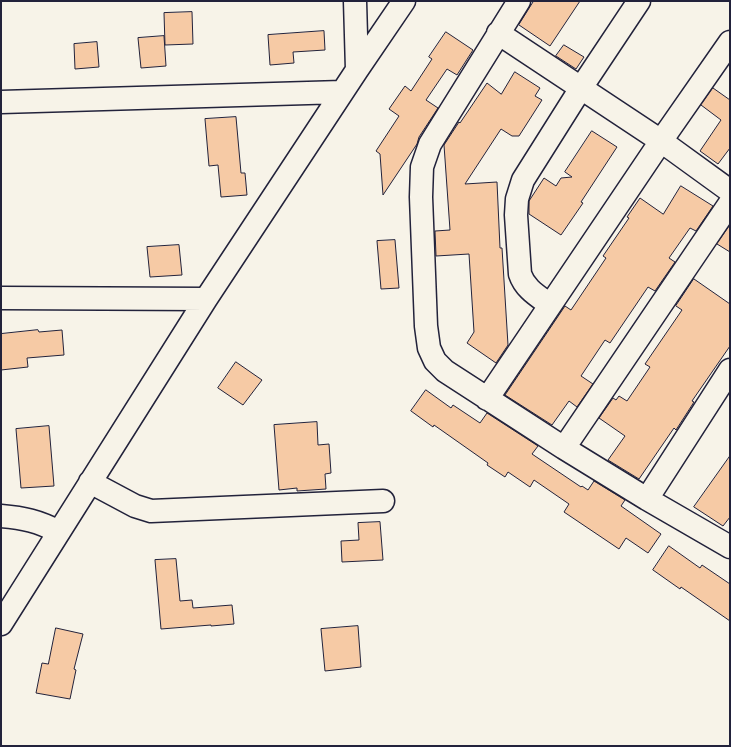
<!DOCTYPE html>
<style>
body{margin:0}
#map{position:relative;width:731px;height:747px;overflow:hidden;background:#f7f3e8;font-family:"Shantell Sans",sans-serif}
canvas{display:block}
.frame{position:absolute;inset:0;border:2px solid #22223b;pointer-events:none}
</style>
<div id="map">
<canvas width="731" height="747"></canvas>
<div class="frame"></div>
</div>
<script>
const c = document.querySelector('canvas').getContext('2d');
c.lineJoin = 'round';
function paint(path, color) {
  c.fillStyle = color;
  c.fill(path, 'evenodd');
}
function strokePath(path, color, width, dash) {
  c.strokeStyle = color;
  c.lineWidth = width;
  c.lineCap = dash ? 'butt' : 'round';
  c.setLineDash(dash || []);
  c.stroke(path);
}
const building = new Path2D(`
 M 534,1 L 580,1 L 550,46 L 519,25 Z
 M 192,12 L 193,44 L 165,45 L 164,13 Z
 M 324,31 L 325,50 L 293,52 L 294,63 L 270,65 L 268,35 Z
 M 446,32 L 473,50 L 457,75 L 447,69 L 426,100 L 438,108 L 419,137 L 417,144 L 383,195 L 380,154 L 376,151 L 399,116 L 389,109 L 405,86 L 411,91 L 432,59 L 429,57 Z
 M 164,36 L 166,66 L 141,68 L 138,38 Z
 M 97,42 L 99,67 L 75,69 L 74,44 Z
 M 564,45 L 584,57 L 576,69 L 556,56 Z
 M 515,72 L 540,88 L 535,96 L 542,100 L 519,136 L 512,136 L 501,129 L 465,184 L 497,182 L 500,248 L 502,248 L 508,345 L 496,363 L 467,343 L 474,332 L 469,254 L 436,256 L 435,231 L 450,230 L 444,145 L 459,122 L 460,123 L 487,83 L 501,94 Z
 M 713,88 L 730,100 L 730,148 L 718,164 L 700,151 L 721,120 L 701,105 Z
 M 236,117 L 241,173 L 245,173 L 247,195 L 221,197 L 218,165 L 209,166 L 205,119 Z
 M 592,131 L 617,147 L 581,202 L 583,203 L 561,235 L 529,214 L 529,201 L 544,178 L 556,186 L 561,178 L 572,177 L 565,172 Z
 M 681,186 L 713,206 L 696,231 L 690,228 L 669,258 L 675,262 L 655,291 L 648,287 L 610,343 L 605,340 L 581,376 L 593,384 L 577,407 L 569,401 L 552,425 L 505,395 L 565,306 L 571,310 L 606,258 L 603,256 L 629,218 L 627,217 L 640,198 L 663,214 Z
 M 730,225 L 730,252 L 717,244 Z
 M 395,240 L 399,288 L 381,289 L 377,241 Z
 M 179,245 L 182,275 L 150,277 L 147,247 Z
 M 694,279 L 730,304 L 730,346 L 692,401 L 694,402 L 676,430 L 674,428 L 639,479 L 608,460 L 625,436 L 599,418 L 613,398 L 616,400 L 619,396 L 627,401 L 650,367 L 645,364 L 682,310 L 676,306 Z
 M 38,330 L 39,332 L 62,330 L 64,355 L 27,358 L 28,367 L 1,370 L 1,334 Z
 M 236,362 L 262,380 L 243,405 L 218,388 Z
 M 426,390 L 451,408 L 453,405 L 480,423 L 487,413 L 538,446 L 532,454 L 581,487 L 582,486 L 588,490 L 594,481 L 625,500 L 621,506 L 661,534 L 648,553 L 626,538 L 619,549 L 564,512 L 569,504 L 534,480 L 530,487 L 508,472 L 505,477 L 487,465 L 488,463 L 434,425 L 433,427 L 411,411 Z
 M 317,422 L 318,445 L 329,444 L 331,473 L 325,474 L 326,489 L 297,491 L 297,488 L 279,490 L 274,425 Z
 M 49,426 L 54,486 L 21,488 L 16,429 Z
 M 730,456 L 730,517 L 723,526 L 694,507 Z
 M 380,522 L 383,560 L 342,562 L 341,541 L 359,540 L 358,523 Z
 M 669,546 L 700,568 L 702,565 L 730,584 L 730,621 L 681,587 L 680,589 L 653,570 Z
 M 176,559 L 180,601 L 192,600 L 193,608 L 232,605 L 234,624 L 211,626 L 211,625 L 161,629 L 155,560 Z
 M 358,626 L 361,667 L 325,671 L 321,629 Z
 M 56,628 L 83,634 L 74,669 L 76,670 L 70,699 L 36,693 L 42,663 L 48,664 Z`);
const minor = new Path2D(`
 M 355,1 L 357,70
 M 519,1 L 430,144 L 422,167 L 421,197 L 426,326 L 429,348 L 435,361 L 445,371 L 564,448 L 647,499 L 730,547
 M 498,33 L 661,141 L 730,191
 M 1,102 L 342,92
 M 1,298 L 206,299
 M 550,305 C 538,296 525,289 520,274 L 516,215 L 517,199 L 523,180 L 581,88 L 639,1
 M 487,399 L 661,141 L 730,42
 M 564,448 L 730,203
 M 90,482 L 135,506 L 151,511 L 383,501
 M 647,499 L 730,370
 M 1,516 C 24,518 38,521 59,532
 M 1,624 L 206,299 L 357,70 L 404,1`);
paint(building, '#f6caa5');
strokePath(building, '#22223b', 1);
strokePath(minor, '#22223b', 25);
strokePath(minor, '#f7f3e8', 22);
</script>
